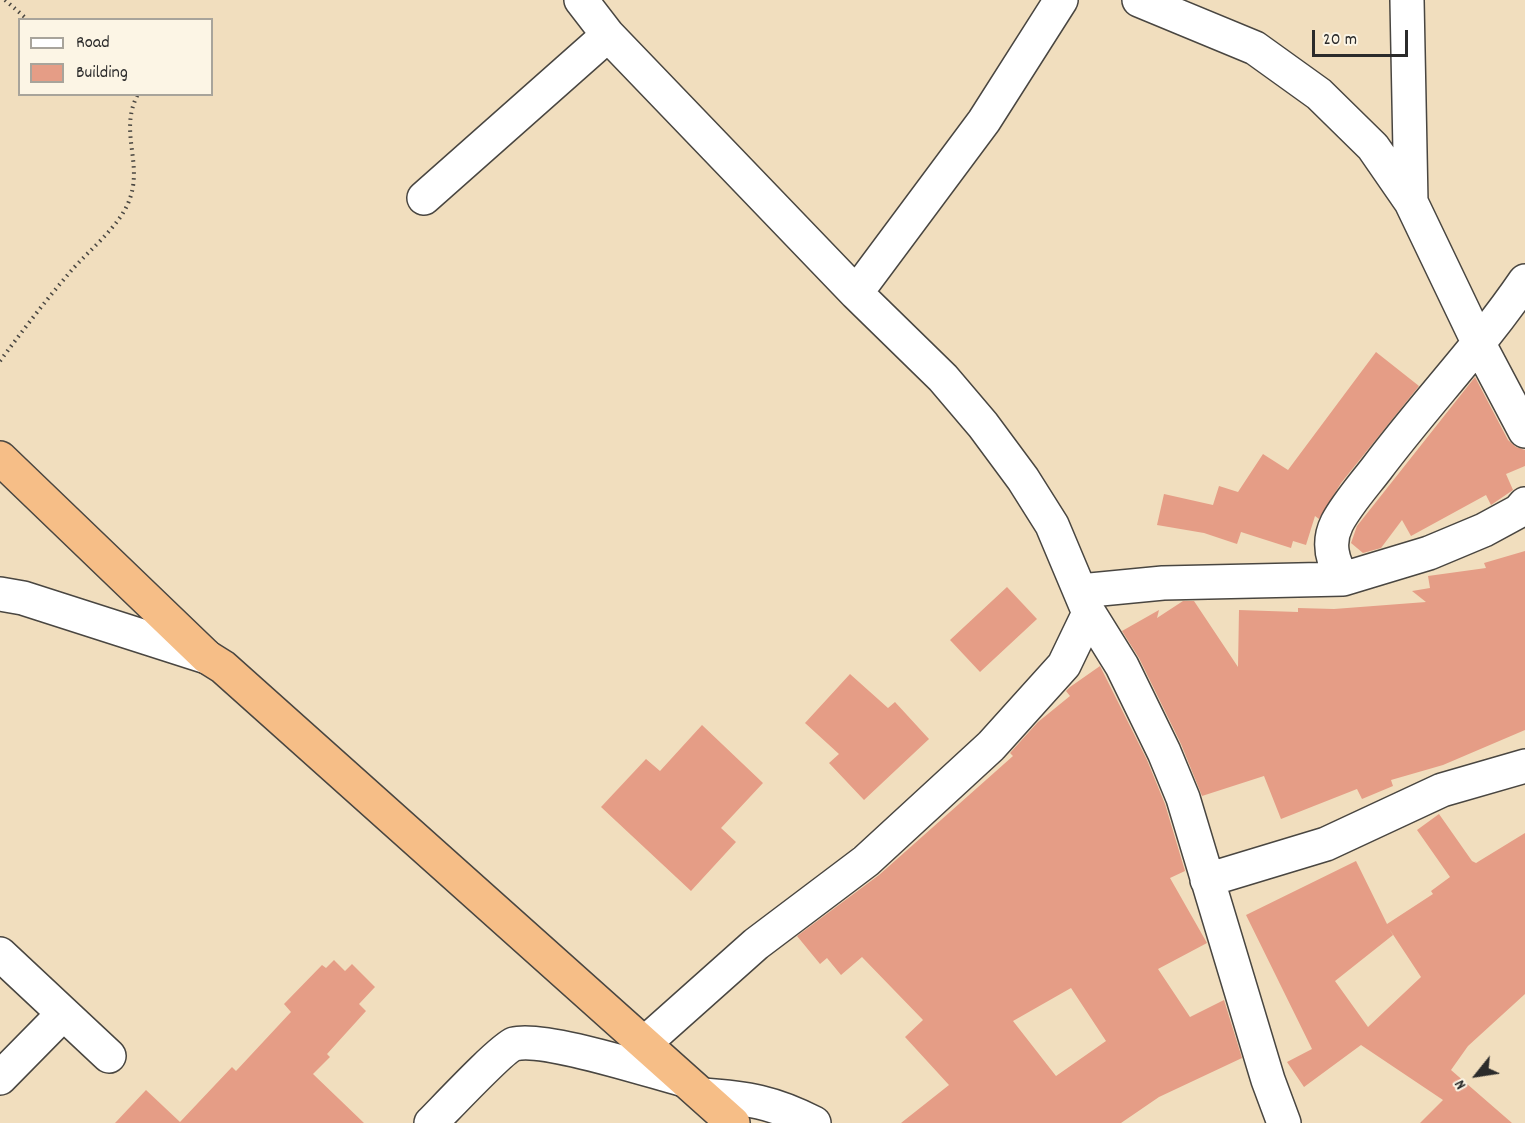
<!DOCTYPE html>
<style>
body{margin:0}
#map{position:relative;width:1525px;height:1123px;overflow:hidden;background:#f1debe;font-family:Dekko,sans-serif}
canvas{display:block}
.legend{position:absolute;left:18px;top:18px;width:195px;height:78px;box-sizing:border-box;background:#fcf5e5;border:2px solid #a8a49b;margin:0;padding:8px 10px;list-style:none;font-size:18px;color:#2b2b2b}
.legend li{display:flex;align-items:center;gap:12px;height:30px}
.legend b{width:30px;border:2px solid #a8a49b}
.north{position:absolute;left:1447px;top:1045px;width:60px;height:60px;-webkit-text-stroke:4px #fcf5e5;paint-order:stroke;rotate:240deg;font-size:16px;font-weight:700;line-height:24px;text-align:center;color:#2b2b2b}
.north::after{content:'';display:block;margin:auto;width:21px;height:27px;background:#2b2b2b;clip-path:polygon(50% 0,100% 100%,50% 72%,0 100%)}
.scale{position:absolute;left:1312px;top:30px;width:96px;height:27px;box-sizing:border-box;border:3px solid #2b2b2b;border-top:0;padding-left:8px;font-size:18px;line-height:21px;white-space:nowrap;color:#2b2b2b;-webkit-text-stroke:4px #fcf5e5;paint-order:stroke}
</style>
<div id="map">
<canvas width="1525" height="1123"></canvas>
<ul class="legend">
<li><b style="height:8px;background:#fff"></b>Road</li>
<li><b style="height:16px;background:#e59d86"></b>Building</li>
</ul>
<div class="north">N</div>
<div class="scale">20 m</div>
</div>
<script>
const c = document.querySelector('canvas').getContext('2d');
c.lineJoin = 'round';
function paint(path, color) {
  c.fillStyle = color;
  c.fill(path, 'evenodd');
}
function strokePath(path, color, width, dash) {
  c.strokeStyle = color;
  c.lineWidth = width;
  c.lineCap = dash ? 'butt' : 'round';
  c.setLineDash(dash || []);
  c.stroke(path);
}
const building = new Path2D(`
 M 1376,352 L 1419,386 L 1341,483 L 1319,519 L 1315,516 L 1306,545 L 1293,541 L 1291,548 L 1241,532 L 1237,544 L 1204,533 L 1157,525 L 1164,494 L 1213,505 L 1219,486 L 1238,492 L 1263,454 L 1288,470 Z
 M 1475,377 L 1508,440 L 1516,447 L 1525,450 L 1525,466 L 1506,474 L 1513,490 L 1491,505 L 1486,495 L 1411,536 L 1402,520 L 1381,548 L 1363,553 L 1351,543 L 1357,526 Z
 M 1525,551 L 1525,730 L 1443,765 L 1391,780 L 1393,786 L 1362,799 L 1357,789 L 1281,819 L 1264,776 L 1202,796 L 1181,744 L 1139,658 L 1122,631 L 1159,610 L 1157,618 L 1183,601 L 1194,601 L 1238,667 L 1239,610 L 1298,612 L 1298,608 L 1334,609 L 1426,602 L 1412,591 L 1430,588 L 1428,576 L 1486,568 L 1484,563 Z
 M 1007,587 L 1037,619 L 980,672 L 950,640 Z
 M 1100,666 L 1147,760 L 1165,804 L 1185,871 L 1170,878 L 1207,943 L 1158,969 L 1190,1017 L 1224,1000 L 1242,1058 L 1159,1097 L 1121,1123 L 901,1123 L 949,1085 L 905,1037 L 923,1020 L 862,957 L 841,975 L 827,958 L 820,964 L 797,936 L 879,875 L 1013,756 L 1010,753 L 1038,722 L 1070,696 L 1066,691 L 1070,687 ZM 1071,988 L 1106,1041 L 1056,1076 L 1013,1021 Z
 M 850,674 L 888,708 L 895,702 L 929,739 L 864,800 L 829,763 L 839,754 L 805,723 Z
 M 702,725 L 763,783 L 721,828 L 736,842 L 691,891 L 601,807 L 646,759 L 660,771 Z
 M 1439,814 L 1472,861 L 1476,863 L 1525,833 L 1525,994 L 1468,1046 L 1451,1070 L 1512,1123 L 1420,1123 L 1443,1100 L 1361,1045 L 1304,1087 L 1287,1062 L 1312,1049 L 1246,915 L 1356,861 L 1387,924 L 1433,894 L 1431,891 L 1450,877 L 1417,830 ZM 1388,927 L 1421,977 L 1368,1027 L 1335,981 L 1393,935 Z
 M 334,960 L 345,971 L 352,964 L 375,987 L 359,1004 L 366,1011 L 327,1054 L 330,1057 L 313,1074 L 364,1123 L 115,1123 L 146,1090 L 180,1122 L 232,1067 L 236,1071 L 291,1012 L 284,1004 L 322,965 L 326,968 Z`);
const path = new Path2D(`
 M 5,0 L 28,20
 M 0,361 C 23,330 46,300 71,271 C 89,250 119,227 129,201 C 144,163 118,132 138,94`);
const minor = new Path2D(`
 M 581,0 L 608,35 L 856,293 L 943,378 L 983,425 L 1023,479 L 1052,525 L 1089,613 L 1064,665 L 991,746 L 866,861 L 756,944 L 646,1042
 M 1139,0 L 1255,48 L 1319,94 L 1373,147 L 1411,202 L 1480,346 L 1525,431
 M 1407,0 L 1411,202
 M 424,198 L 608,35
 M 856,293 L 984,121 L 1061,0
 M 1343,579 C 1332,561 1327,543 1337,523 C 1347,504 1364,485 1377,468 C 1425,404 1480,347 1525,281
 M 1080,591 L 1163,583 L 1343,579 L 1429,553 L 1484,530 L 1519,511 L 1525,504
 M 0,594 L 23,598 L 207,657
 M 1089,613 L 1122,666 L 1164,752 L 1183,798 L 1268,1080 L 1284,1123
 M 1207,880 L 1326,844 L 1442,790 L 1525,766
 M 0,954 L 109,1056
 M 0,1078 L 63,1014
 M 703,1095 C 747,1098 773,1102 814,1123
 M 431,1123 C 445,1109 501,1049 514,1044 C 543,1036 647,1070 681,1079`);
const highway = new Path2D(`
 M 0,458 L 207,657 L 223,667 L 733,1123`);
paint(building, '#e59d86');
strokePath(minor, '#494641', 36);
strokePath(highway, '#494641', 36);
strokePath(path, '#494641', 4, [1.5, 4.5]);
strokePath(minor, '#fff', 33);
strokePath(highway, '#f6be87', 33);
</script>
